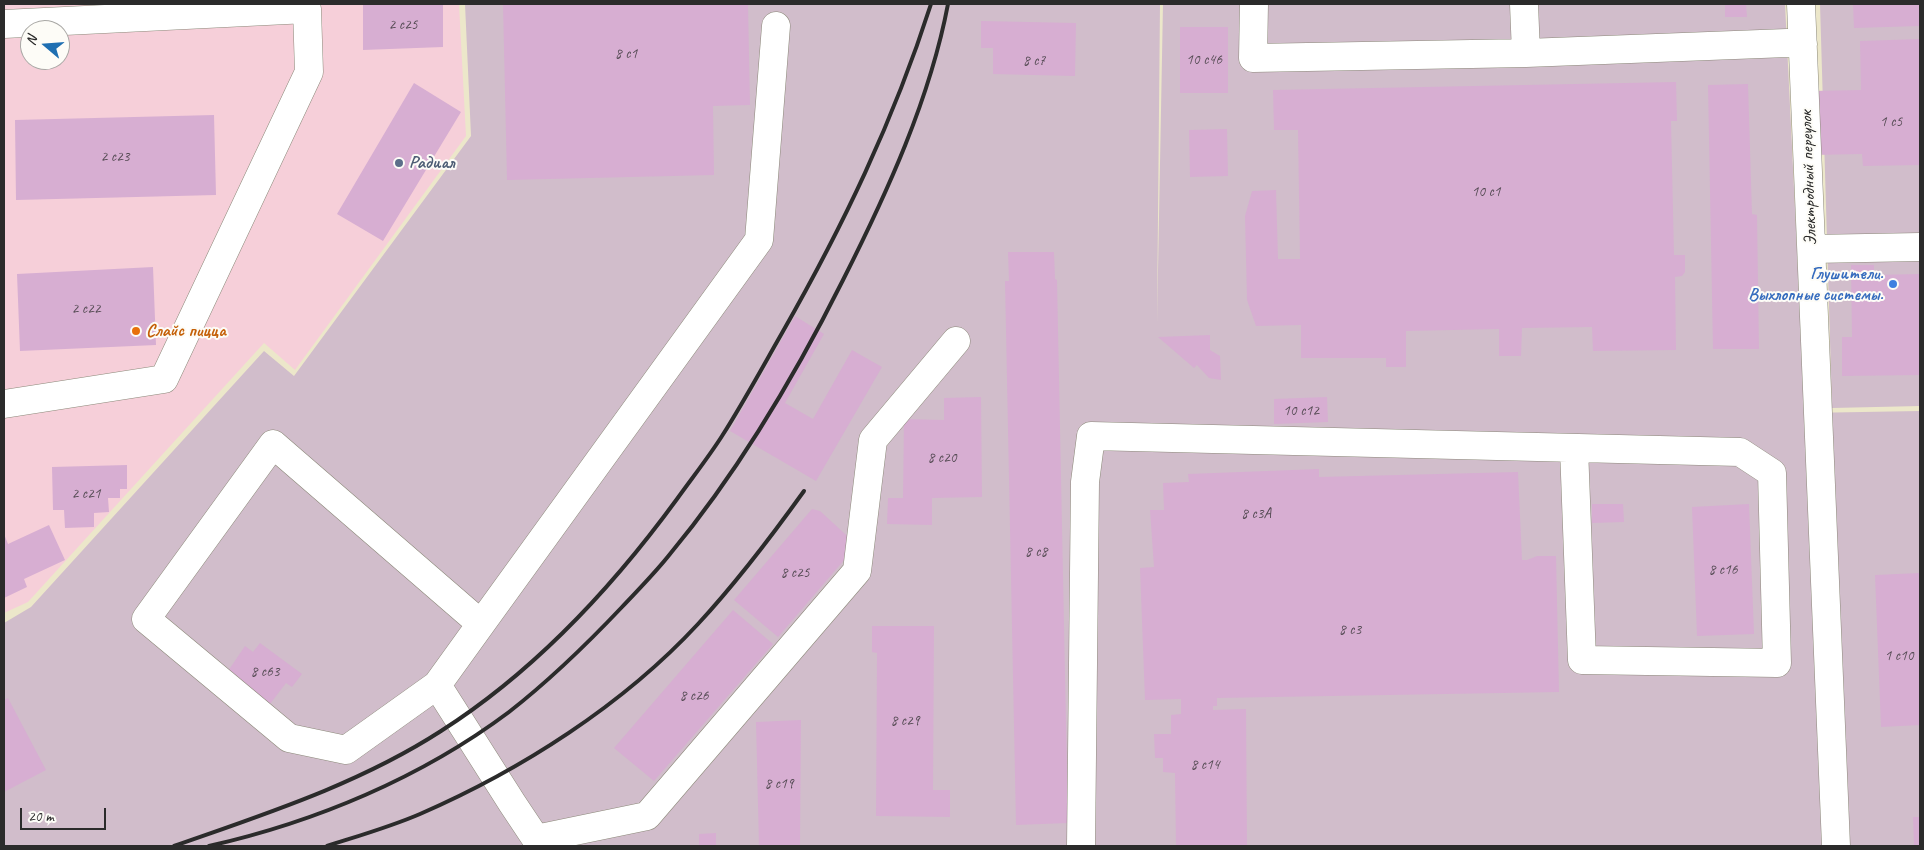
<!DOCTYPE html>
<meta charset="utf-8">
<style>
body{margin:0}
#map{position:relative;width:1924px;height:850px;overflow:hidden;background:#ece7ca;font-family:Caveat,sans-serif}
canvas{display:block}
.frame{position:absolute;inset:0;border:5px solid #2b2b2b;pointer-events:none}
.north{position:absolute;left:20px;top:20px;width:50px;height:50px;box-sizing:border-box;background:#fdfcf7;border:1px solid #a9a8a5;border-radius:50%;rotate:288deg;font-size:14px;font-weight:700;line-height:20px;text-align:center;color:#2b2b2b}
.north::after{content:'';display:block;margin:auto;width:18px;height:22px;background:#1f6fb2;clip-path:polygon(50% 0,100% 100%,50% 72%,0 100%)}
.scale{position:absolute;left:20px;top:808px;width:86px;height:22px;box-sizing:border-box;border:2px solid #2b2b2b;border-top:0;padding-left:6px;font-size:15px;line-height:18px;white-space:nowrap;color:#2b2b2b;-webkit-text-stroke:4px #fdfcf7;paint-order:stroke}
</style>
<div id="map">
<canvas width="1924" height="850"></canvas>
<div class="frame"></div>
<div class="north">N</div>
<div class="scale">20 m</div>
</div>
<script>
const c = document.querySelector('canvas').getContext('2d');
c.lineJoin = 'round';
function paint(path, color) {
  c.fillStyle = color;
  c.fill(path, 'evenodd');
}
function strokePath(path, color, width, dash) {
  c.strokeStyle = color;
  c.lineWidth = width;
  c.lineCap = dash ? 'butt' : 'round';
  c.setLineDash(dash || []);
  c.stroke(path);
}
function drawText(font, color, halo, rows, align = 'center') {
  c.font = font + ' Caveat,sans-serif';
  c.lineWidth = 4;
  c.setLineDash([]);
  c.textBaseline = 'middle';
  c.strokeStyle = halo;
  c.fillStyle = color;
  for (const [text, x, y, turn = 0] of rows) {
    c.save();
    c.translate(x, y);
    c.rotate((+turn || 0) * Math.PI / 180);
    c.textAlign = isNaN(turn) ? turn : align;
    if (halo) c.strokeText(text, 0, 0);
    c.fillText(text, 0, 0);
    c.restore();
  }
}
const built = new Path2D(`
 M 4,4 L 459,4 L 466,136 L 295,370 L 264,343 L 28,602 L 4,613 ZM 30,30 L 60,30 L 60,60 L 30,60 Z`);
const industrial = new Path2D(`
 M 465,4 L 1160,4 L 1157,323 L 1163,4 L 1785,4 L 1805,413 L 1920,411 L 1920,846 L 4,846 L 4,623 L 31,607 L 264,351 L 294,376 L 471,136 Z
 M 1820,4 L 1920,4 L 1920,406 L 1832,408 Z`);
const building = new Path2D(`
 M 363,4 L 443,4 L 443,47 L 363,50 Z
 M 503,4 L 748,4 L 750,105 L 713,106 L 714,175 L 507,180 Z
 M 1725,4 L 1746,4 L 1747,17 L 1725,17 Z
 M 1853,4 L 1920,4 L 1920,26 L 1854,28 Z
 M 981,21 L 1076,23 L 1075,76 L 993,74 L 993,48 L 981,48 Z
 M 1180,27 L 1228,27 L 1228,93 L 1180,93 Z
 M 1920,39 L 1920,165 L 1863,166 L 1862,154 L 1813,155 L 1812,91 L 1861,90 L 1860,41 Z
 M 1676,82 L 1677,121 L 1671,121 L 1674,255 L 1685,255 L 1685,272 L 1682,276 L 1675,277 L 1676,350 L 1593,351 L 1592,327 L 1522,328 L 1521,356 L 1499,356 L 1499,329 L 1406,331 L 1406,367 L 1386,367 L 1386,358 L 1301,358 L 1301,325 L 1256,326 L 1247,300 L 1245,216 L 1252,191 L 1276,190 L 1278,259 L 1300,259 L 1298,130 L 1274,130 L 1273,90 Z
 M 414,83 L 461,112 L 383,241 L 337,214 Z
 M 1748,84 L 1752,214 L 1757,215 L 1759,349 L 1713,349 L 1708,85 Z
 M 214,115 L 216,195 L 16,200 L 15,120 Z
 M 1227,129 L 1228,176 L 1190,177 L 1189,130 Z
 M 1008,252 L 1054,252 L 1055,279 L 1057,280 L 1068,823 L 1016,825 L 1005,281 L 1009,281 Z
 M 1851,265 L 1874,265 L 1874,275 L 1920,274 L 1920,375 L 1842,376 L 1842,337 L 1852,337 Z
 M 153,267 L 156,345 L 20,351 L 17,274 Z
 M 795,316 L 824,334 L 785,403 L 813,419 L 852,350 L 882,367 L 816,481 L 730,431 Z
 M 1210,335 L 1210,350 L 1220,356 L 1221,380 L 1209,378 L 1197,365 L 1194,368 L 1158,337 Z
 M 981,397 L 982,497 L 932,498 L 932,525 L 887,524 L 888,498 L 903,498 L 904,419 L 944,420 L 944,398 Z
 M 1327,397 L 1328,422 L 1274,424 L 1274,399 Z
 M 127,465 L 127,489 L 120,489 L 120,498 L 108,498 L 109,512 L 94,513 L 94,527 L 65,528 L 64,510 L 53,510 L 52,467 Z
 M 1319,469 L 1319,477 L 1518,472 L 1522,560 L 1527,560 L 1537,556 L 1556,556 L 1559,692 L 1217,698 L 1217,706 L 1213,706 L 1213,710 L 1246,709 L 1247,846 L 1176,846 L 1175,773 L 1163,772 L 1163,758 L 1155,758 L 1154,734 L 1171,734 L 1171,715 L 1181,714 L 1181,699 L 1145,700 L 1140,568 L 1154,567 L 1150,510 L 1164,510 L 1163,483 L 1189,482 L 1188,474 Z
 M 1592,504 L 1623,504 L 1624,522 L 1592,523 Z
 M 1749,504 L 1754,634 L 1697,636 L 1692,507 Z
 M 812,509 L 820,511 L 857,545 L 778,637 L 734,600 Z
 M 49,525 L 65,560 L 24,579 L 27,587 L 4,598 L 4,534 L 8,544 Z
 M 1920,573 L 1920,725 L 1881,727 L 1875,575 Z
 M 733,610 L 773,644 L 654,781 L 614,748 Z
 M 872,626 L 934,626 L 933,790 L 950,790 L 950,817 L 876,816 L 877,653 L 872,652 Z
 M 260,643 L 302,674 L 292,687 L 286,683 L 270,704 L 228,671 L 245,646 L 253,652 Z
 M 8,698 L 46,770 L 4,792 L 4,700 Z
 M 801,720 L 800,846 L 759,846 L 756,722 Z
 M 1913,817 L 1920,817 L 1920,846 L 1914,846 Z
 M 716,833 L 716,846 L 699,846 L 699,834 Z`);
const minor = new Path2D(`
 M 1254,4 L 1253,58 L 1526,53 L 1787,43 L 1803,44
 M 1524,4 L 1526,53
 M 1801,4 L 1836,846
 M 4,24 L 307,9 L 309,72 L 164,379 L 4,404
 M 1812,249 L 1920,247
 M 273,444 L 481,624 L 437,685 L 346,750 L 289,738 L 146,619 Z
 M 481,624 L 759,240 L 776,26
 M 437,685 L 512,803 L 536,839 L 647,816 L 857,571 L 873,440 L 956,341
 M 1081,846 L 1085,482 L 1091,436 L 1740,452 L 1772,473 L 1777,663 L 1582,660 L 1574,448`);
const rail = new Path2D(`
 M 174,846 C 265,814 359,784 441,731 C 535,671 612,588 677,499 C 692,478 708,458 722,436 C 743,403 762,368 782,333 C 843,226 893,122 931,4
 M 209,846 C 315,822 421,778 509,712 C 550,680 587,644 622,607 C 638,590 655,573 670,554 C 739,471 795,376 843,280 C 887,193 930,99 948,4
 M 327,846 C 358,836 390,827 420,814 C 521,770 623,705 698,624 C 737,582 771,537 804,491`);
const markers = [
 [399,163,5,"#5c6f8a"],
 [1893,284,5,"#3f7fe0"],
 [136,331,5,"#e8710a"]
];
const numberNames = [
 ["2 с25",403,25],
 ["8 с1",626,54],
 ["10 c46",1204,60],
 ["8 с7",1034,61],
 ["1 с5",1891,122],
 ["2 с23",115,157],
 ["10 c1",1486,192],
 ["2 с22",86,309],
 ["10 с12",1301,411],
 ["8 с20",942,458],
 ["2 с21",86,494],
 ["8 с3А",1256,514],
 ["8 с8",1036,552],
 ["8 с16",1723,570],
 ["8 с25",795,573],
 ["8 с3",1350,630],
 ["1 с10",1899,656],
 ["8 с63",265,672],
 ["8 с26",694,696],
 ["8 с29",905,721],
 ["8 с14",1205,765],
 ["8 с19",779,784]
];
const serviceNames = [
 ["Радиал",409,163]
];
const streetNames = [
 ["Электродный переулок",1809,178,-92]
];
const shopNames = [
 ["Глушители.",1883,274],
 ["Выхлопные системы.",1883,295]
];
const foodNames = [
 ["Слайс пицца",146,331]
];
paint(built, '#f6cfd9');
paint(industrial, '#d1bdcb');
paint(building, '#d7aed2');
strokePath(minor, '#8c897a', 29);
strokePath(minor, '#fff', 28);
strokePath(rail, '#2b2b2b', 4);
for (const [x, y, r, color] of markers) {
  const dot = new Path2D();
  dot.arc(x, y, r, 0, 2 * Math.PI);
  c.fillStyle = color;
  c.fill(dot);
  strokePath(dot, '#fdfcf7', 2);
}
drawText('15px', '#564c55', null, numberNames);
drawText('bold 18px', '#4e5e75', '#fdfcf7', serviceNames, 'left');
drawText('18px', '#2b2b2b', '#fdfcf7', streetNames);
drawText('bold 18px', '#366cbe', '#fdfcf7', shopNames, 'right');
drawText('bold 18px', '#c56008', '#fdfcf7', foodNames, 'left');
</script>
